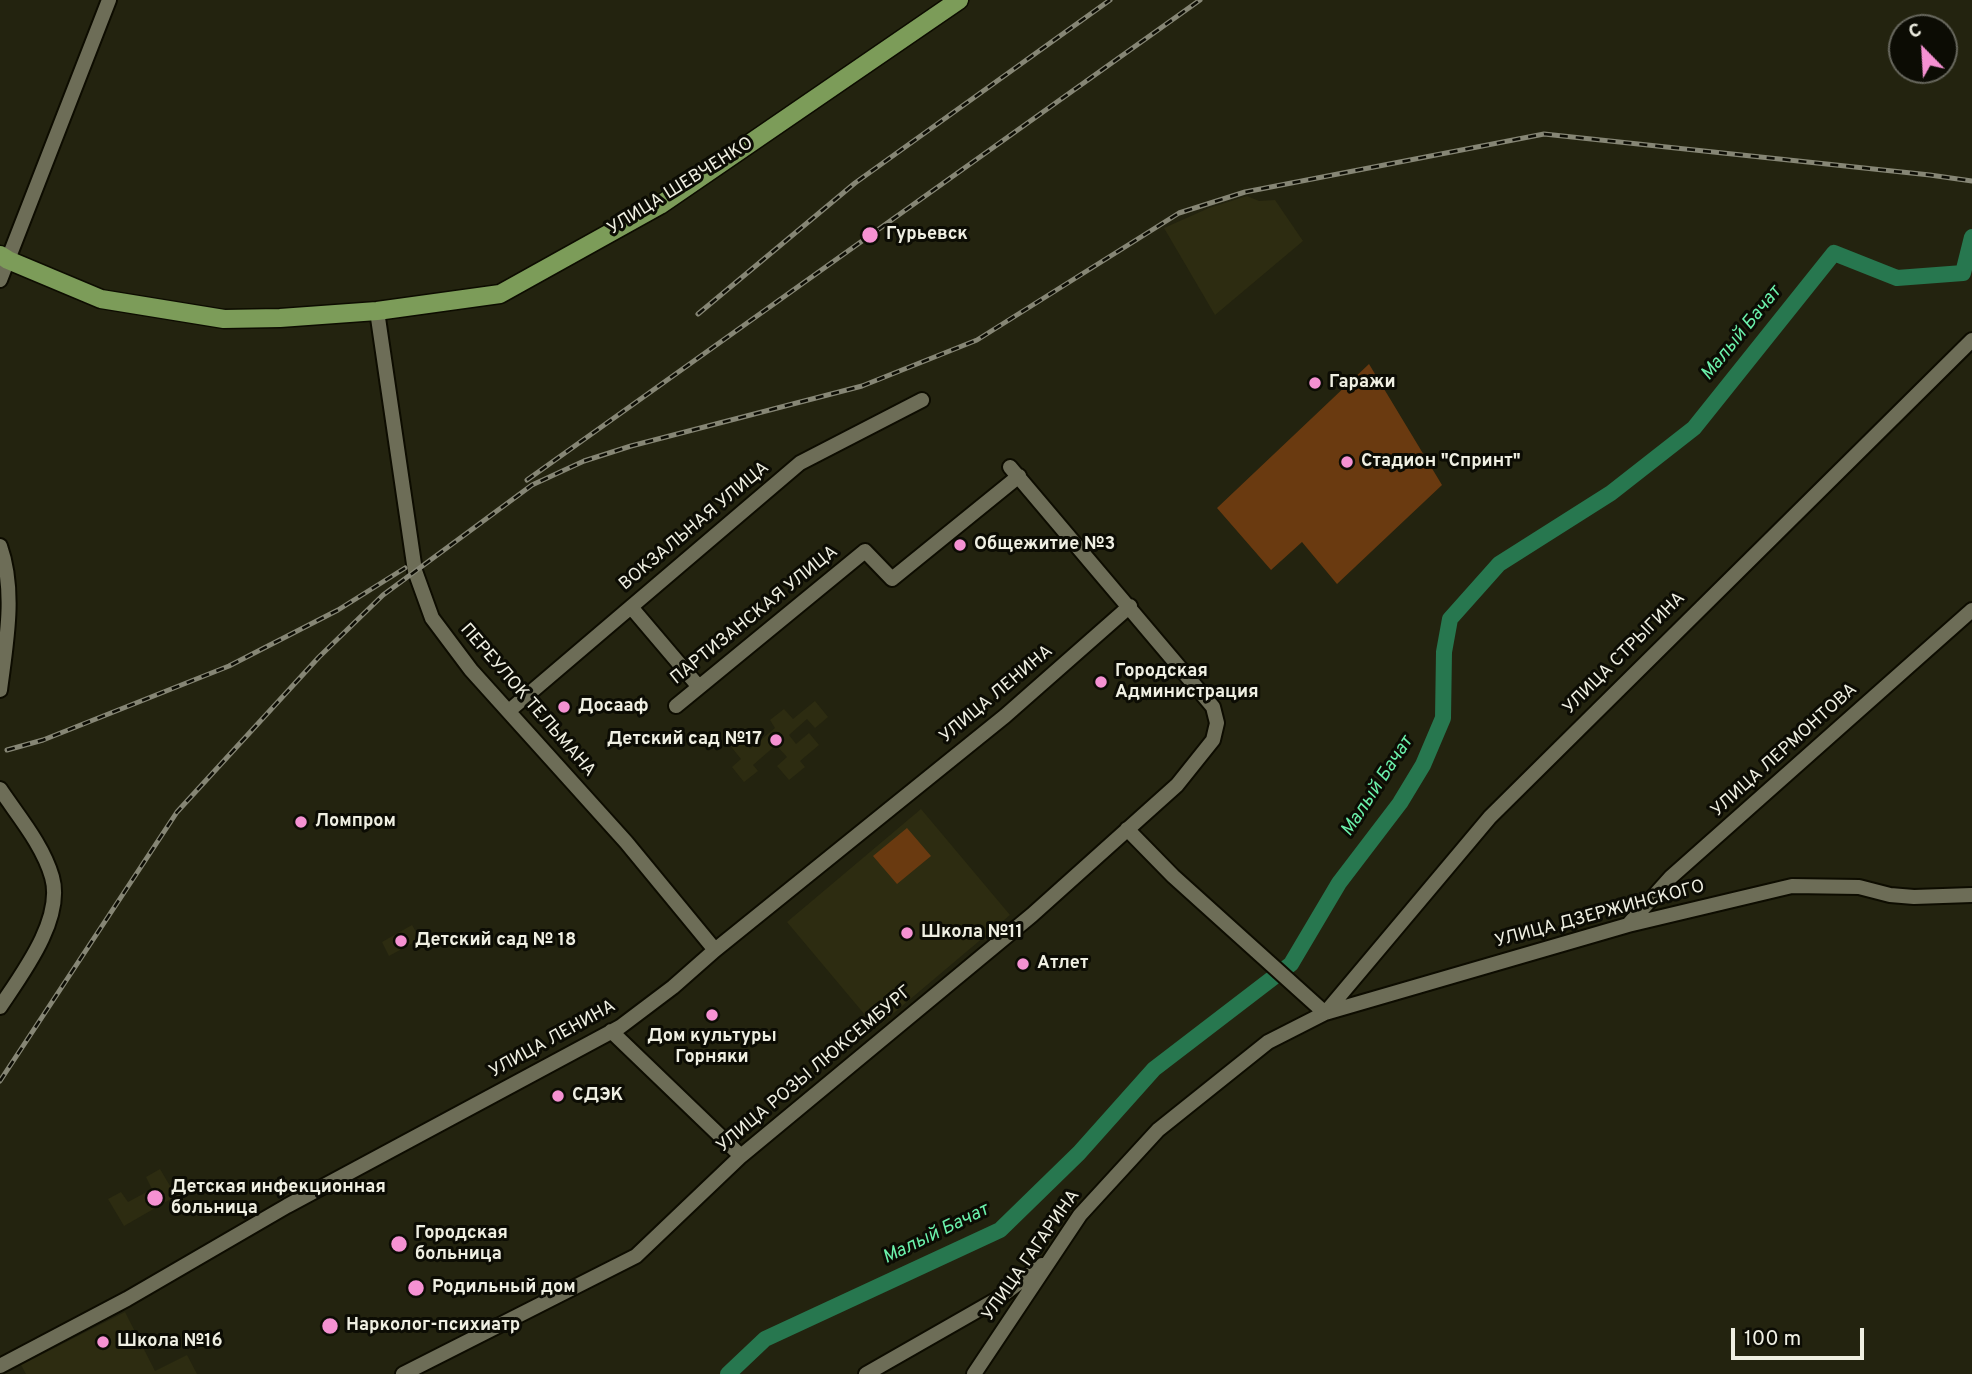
<!DOCTYPE html>
<meta charset="utf-8">
<style>
body{margin:0}
#map{position:relative;width:1972px;height:1374px;overflow:hidden;background:#23230f;font-family:Overpass,sans-serif}
canvas{display:block}
.north{position:absolute;left:1888px;top:14px;width:70px;height:70px;box-sizing:border-box;background:#0c0c04;border:2px solid #67675d;border-radius:50%;rotate:336deg;font-size:19px;font-weight:700;line-height:28px;text-align:center;color:#efefe2}
.north::after{content:'';display:block;margin:auto;width:24px;height:32px;background:#f591d2;clip-path:polygon(50% 0,100% 100%,50% 72%,0 100%)}
.scale{position:absolute;left:1731px;top:1328px;width:133px;height:32px;box-sizing:border-box;border:4px solid #efefe2;border-top:0;padding-left:9px;font-size:21px;line-height:24px;white-space:nowrap;color:#efefe2;-webkit-text-stroke:5px #0c0c04;paint-order:stroke}
</style>
<div id="map">
<canvas width="1972" height="1374"></canvas>
<div class="north">С</div>
<div class="scale">100 m</div>
</div>
<script>
const c = document.querySelector('canvas').getContext('2d');
c.lineJoin = 'round';
function paint(path, color) {
  c.fillStyle = color;
  c.fill(path, 'evenodd');
}
function strokePath(path, color, width, dash) {
  c.strokeStyle = color;
  c.lineWidth = width;
  c.lineCap = dash ? 'butt' : 'round';
  c.setLineDash(dash || []);
  c.stroke(path);
}
function drawText(font, color, halo, rows, align = 'center') {
  c.font = font + ' Overpass,sans-serif';
  c.lineWidth = 6;
  c.setLineDash([]);
  c.textBaseline = 'middle';
  c.strokeStyle = halo;
  c.fillStyle = color;
  for (const [text, x, y, turn = 0] of rows) {
    c.save();
    c.translate(x, y);
    c.rotate((+turn || 0) * Math.PI / 180);
    c.textAlign = isNaN(turn) ? turn : align;
    if (halo) c.strokeText(text, 0, 0);
    c.fillText(text, 0, 0);
    c.restore();
  }
}
const built = new Path2D(`
 M 1247,196 L 1259,201 L 1275,200 L 1303,241 L 1215,315 L 1164,228 L 1209,208 Z
 M 815,701 L 828,717 L 815,728 L 807,719 L 789,735 L 796,744 L 809,733 L 819,745 L 800,761 L 805,767 L 789,780 L 777,766 L 787,757 L 776,745 L 753,765 L 758,771 L 744,782 L 732,767 L 741,759 L 729,744 L 739,736 L 750,749 L 775,728 L 770,720 L 784,709 L 793,719 Z
 M 921,809 L 1010,915 L 876,1028 L 787,922 Z
 M 412,925 L 420,939 L 389,956 L 382,942 Z
 M 160,1169 L 176,1196 L 124,1226 L 108,1199 L 121,1192 L 128,1202 L 152,1189 L 146,1177 Z
 M 125,1312 L 155,1371 L 187,1355 L 197,1374 L 26,1374 L 21,1365 Z`);
const green = new Path2D(`
 M 1369,364 L 1442,485 L 1337,584 L 1302,542 L 1271,570 L 1217,508 Z
 M 907,828 L 931,856 L 897,884 L 873,856 Z`);
const river = new Path2D(`
 M 728,1374 L 765,1339 L 1000,1230 L 1079,1153 L 1154,1069 L 1291,964 L 1339,883 L 1400,803 L 1423,765 L 1443,718 L 1444,652 L 1450,619 L 1499,564 L 1611,493 L 1694,428 L 1834,253 L 1897,278 L 1963,273 L 1972,237`);
const minor = new Path2D(`
 M 0,280 L 109,0
 M 377,311 L 415,571 L 432,618 L 471,670 L 626,842 L 715,950
 M 0,546 C 16,591 6,643 0,690
 M 631,607 L 699,687
 M 676,706 L 865,551 L 892,579 L 1019,476
 M 510,710 L 800,463 L 922,400
 M 0,789 C 18,816 43,845 52,877 C 64,919 22,974 0,1007
 M 1127,829 L 1173,876 L 1325,1013
 M 1628,925 L 1671,877 L 1972,610
 M 1326,1012 L 1490,817 L 1972,340
 M 611,1031 L 741,1156
 M 0,1366 L 127,1299 L 287,1206 L 620,1027 L 673,987 L 715,950 L 1005,716 L 1130,606
 M 403,1374 L 636,1256 L 741,1156 L 1032,915 L 1177,785 L 1213,740 L 1217,723 L 1213,707 L 1010,467
 M 866,1374 L 999,1298 L 1042,1265
 M 974,1374 L 1080,1215 L 1158,1130 L 1268,1042 L 1325,1013 L 1628,925 L 1792,886 L 1859,887 L 1890,895 L 1914,897 L 1972,895`);
const major = new Path2D(`
 M 0,255 L 8,260 L 101,299 L 224,319 L 280,318 L 377,311 L 500,294 L 660,205 L 959,0`);
const rail = new Path2D(`
 M 698,314 L 855,183 L 1110,0
 M 527,480 L 1200,0
 M 7,750 L 43,740 L 229,666 L 338,610 L 405,568
 M 0,1081 L 177,812 L 319,657 L 383,595 L 532,485 L 584,461 L 631,446 L 862,386 L 977,340 L 1179,213 L 1245,192 L 1544,134 L 1930,175 L 1972,181`);
const markers = [
 [870,235,9,"#f591d2"],
 [1315,383,7,"#f591d2"],
 [1347,462,7,"#f591d2"],
 [960,545,7,"#f591d2"],
 [1101,682,7,"#f591d2"],
 [564,707,7,"#f591d2"],
 [776,740,7,"#f591d2"],
 [301,822,7,"#f591d2"],
 [907,933,7,"#f591d2"],
 [401,941,7,"#f591d2"],
 [1023,964,7,"#f591d2"],
 [712,1015,7,"#f591d2"],
 [558,1096,7,"#f591d2"],
 [155,1198,9,"#f591d2"],
 [399,1244,9,"#f591d2"],
 [416,1288,9,"#f591d2"],
 [330,1326,9,"#f591d2"],
 [103,1342,7,"#f591d2"]
];
const streetNames = [
 ["УЛИЦА ШЕВЧЕНКО",681,187,-32],
 ["ВОКЗАЛЬНАЯ УЛИЦА",695,527,-40],
 ["ПАРТИЗАНСКАЯ УЛИЦА",755,616,-39],
 ["УЛИЦА СТРЫГИНА",1625,654,-45],
 ["УЛИЦА ЛЕНИНА",997,695,-40],
 ["ПЕРЕУЛОК ТЕЛЬМАНА",527,701,49],
 ["УЛИЦА ЛЕРМОНТОВА",1785,751,-42],
 ["УЛИЦА ДЗЕРЖИНСКОГО",1600,915,-15],
 ["УЛИЦА ЛЕНИНА",553,1040,-29],
 ["УЛИЦА РОЗЫ ЛЮКСЕМБУРГ",815,1070,-40],
 ["УЛИЦА ГАГАРИНА",1032,1256,-55]
];
const poiNames = [
 ["Гурьевск",886,235],
 ["Гаражи",1329,383],
 ["Стадион \"Спринт\"",1361,462],
 ["Общежитие №3",974,545],
 ["Городская",1115,672],
 ["Администрация",1115,693],
 ["Досааф",578,707],
 ["Детский сад №17",762,740,"right"],
 ["Ломпром",315,822],
 ["Школа №11",921,933],
 ["Детский сад № 18",415,941],
 ["Атлет",1037,964],
 ["Дом культуры",712,1037,"center"],
 ["Горняки",712,1058,"center"],
 ["СДЭК",572,1096],
 ["Детская инфекционная",171,1188],
 ["больница",171,1209],
 ["Городская",415,1234],
 ["больница",415,1255],
 ["Родильный дом",432,1288],
 ["Нарколог-психиатр",346,1326],
 ["Школа №16",117,1342]
];
const waterNames = [
 ["Малый Бачат",1742,334,-51],
 ["Малый Бачат",1378,787,-57],
 ["Малый Бачат",936,1235,-26]
];
paint(built, '#2d2c11');
paint(green, '#6a3a10');
strokePath(river, '#27774f', 16);
strokePath(minor, '#0d0c00', 18);
strokePath(major, '#0d0c00', 21);
strokePath(minor, '#6d6d57', 14);
strokePath(major, '#7c9c59', 18);
strokePath(rail, '#868675', 5);
strokePath(rail, '#0c0c04', 2.5, [8]);
for (const [x, y, r, color] of markers) {
  const dot = new Path2D();
  dot.arc(x, y, r, 0, 2 * Math.PI);
  c.fillStyle = color;
  c.fill(dot);
  strokePath(dot, '#0c0c04', 2.5);
}
drawText('18px', '#efefe2', '#0c0c04', streetNames);
drawText('bold 18px', '#efefe2', '#0c0c04', poiNames, 'left');
drawText('italic 19px', '#6bf1ab', '#0c0c04', waterNames);
</script>
